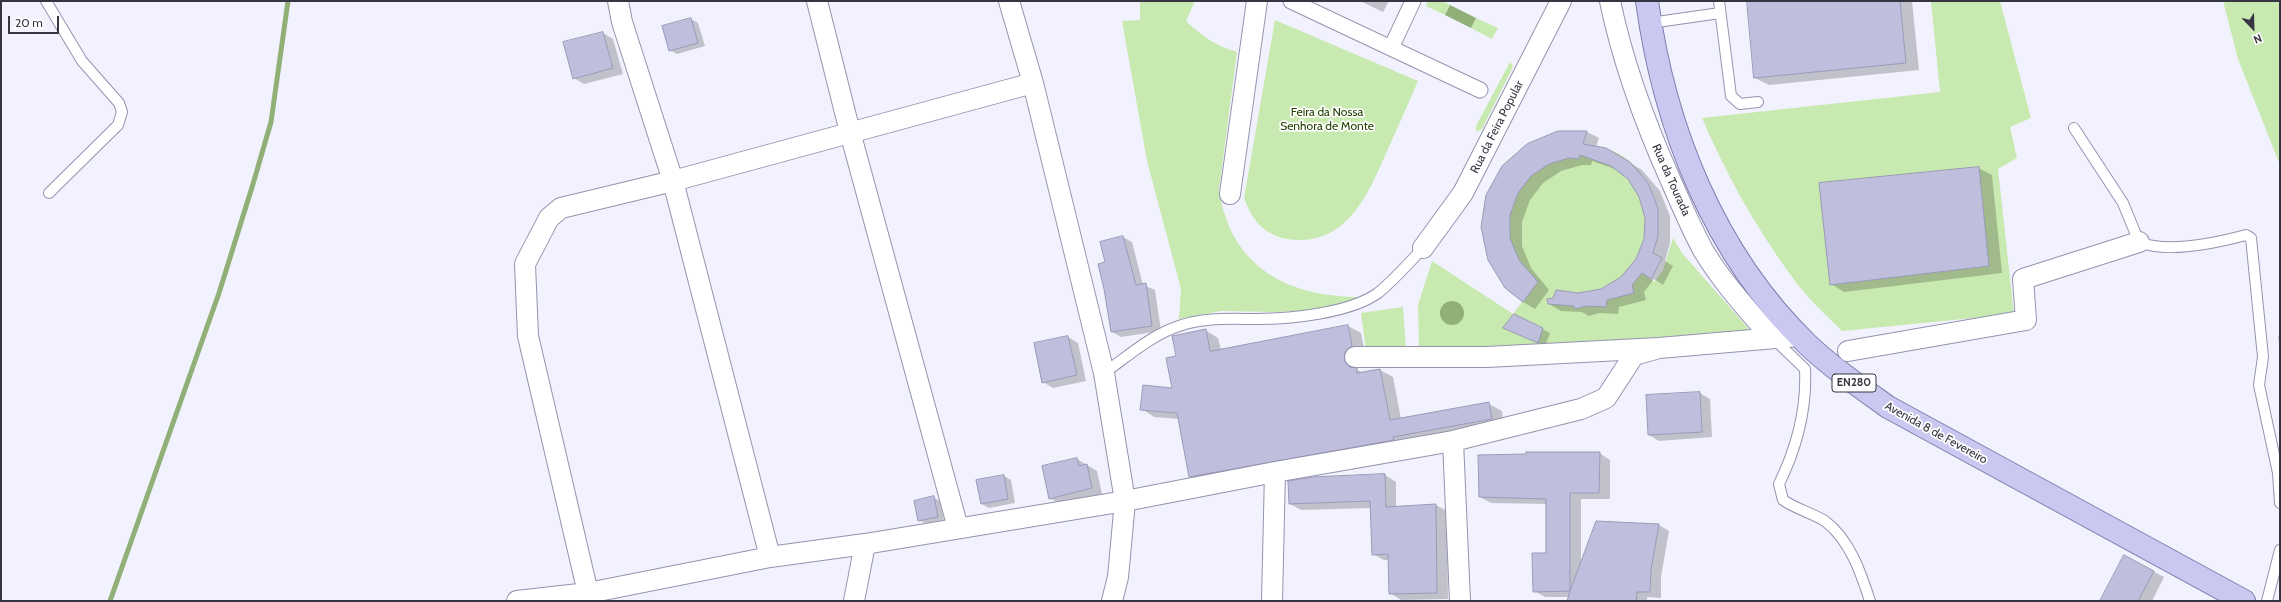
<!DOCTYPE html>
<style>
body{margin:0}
#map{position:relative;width:2281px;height:602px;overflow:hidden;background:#f2f2fe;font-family:Cabin,sans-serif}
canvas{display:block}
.frame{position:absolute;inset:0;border:2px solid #363642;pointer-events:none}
.north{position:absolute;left:2233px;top:8px;width:40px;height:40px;-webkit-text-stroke:3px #fff;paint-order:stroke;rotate:157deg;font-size:11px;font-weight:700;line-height:16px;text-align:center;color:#363642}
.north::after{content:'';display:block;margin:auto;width:14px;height:18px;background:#363642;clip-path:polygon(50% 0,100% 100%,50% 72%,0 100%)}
.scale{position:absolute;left:8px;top:16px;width:51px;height:18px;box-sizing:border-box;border:2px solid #363642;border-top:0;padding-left:5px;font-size:12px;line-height:14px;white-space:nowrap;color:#363642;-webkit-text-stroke:3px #fff;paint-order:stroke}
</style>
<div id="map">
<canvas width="2281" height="602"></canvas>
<div class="frame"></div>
<div class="north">N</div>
<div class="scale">20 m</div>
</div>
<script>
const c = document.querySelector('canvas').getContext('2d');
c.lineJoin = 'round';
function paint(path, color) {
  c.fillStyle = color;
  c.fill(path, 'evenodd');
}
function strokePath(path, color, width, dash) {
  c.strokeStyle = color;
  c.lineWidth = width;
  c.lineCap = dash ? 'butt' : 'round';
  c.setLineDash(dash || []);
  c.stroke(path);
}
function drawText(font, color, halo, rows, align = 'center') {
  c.font = font + ' Cabin,sans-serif';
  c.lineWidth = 3.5;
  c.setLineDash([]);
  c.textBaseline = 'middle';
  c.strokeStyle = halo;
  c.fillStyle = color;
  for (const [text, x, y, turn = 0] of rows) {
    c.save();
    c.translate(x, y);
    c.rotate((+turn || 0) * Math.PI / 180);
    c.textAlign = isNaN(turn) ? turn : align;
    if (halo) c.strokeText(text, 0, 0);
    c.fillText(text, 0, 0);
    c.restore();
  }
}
const green = new Path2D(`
 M 1140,1 L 1195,1 L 1186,21 C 1202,36 1216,46 1237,52 L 1219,190 C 1231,269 1290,298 1364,297 L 1318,310 L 1273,312 L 1221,311 L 1179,319 L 1181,289 L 1147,161 L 1122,21 L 1140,20 Z
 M 1428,1 L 1442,1 L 1450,5 L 1445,15 L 1426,6 Z
 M 1931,1 L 2000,1 L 2031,118 L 2010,127 L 2017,158 L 1998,169 L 2014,314 L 1842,331 C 1825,314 1806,297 1792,277 C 1756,228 1726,174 1702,118 L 1940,92 Z
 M 2223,1 L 2280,1 L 2280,165 L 2238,59 Z
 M 1476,18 L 1498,28 L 1492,39 L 1471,28 Z
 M 1275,20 L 1418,81 C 1408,104 1398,127 1387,151 C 1368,195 1346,248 1287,239 C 1263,234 1252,220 1244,198 Z
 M 1510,62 L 1513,66 L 1512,69 L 1482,129 L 1476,132 L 1476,126 Z
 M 1558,131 L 1587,131 L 1583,144 C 1590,145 1598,146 1605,148 C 1649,161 1666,212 1653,253 L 1662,258 L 1651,279 L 1654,282 L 1663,270 L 1673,238 L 1682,253 L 1748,328 L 1748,331 L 1745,334 L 1486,348 L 1419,347 L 1418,305 L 1432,261 L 1513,314 L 1522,302 L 1505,288 L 1488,260 L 1481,227 L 1486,195 L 1502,166 L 1527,144 Z
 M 1403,307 L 1406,348 L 1366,351 L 1361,313 Z`);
const water = new Path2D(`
 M 1450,5 L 1476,18 L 1471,28 L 1445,15 Z
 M1440 313a12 12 0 1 1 24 0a12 12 0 1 1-24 0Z`);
const shadow = new Path2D(`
 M 1360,1 L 1389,1 L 1383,12 Z
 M 1748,1 L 1912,1 L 1919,70 L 1769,85 L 1755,78 Z
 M 691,19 L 698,23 L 705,46 L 677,54 L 670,50 Z
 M 603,33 L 613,39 L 623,74 L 584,84 L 574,78 Z
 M 1558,132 L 1587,132 L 1599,138 L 1596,147 L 1605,149 L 1642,170 L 1660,191 L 1670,216 L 1670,243 L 1665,261 L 1673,266 L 1663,285 L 1654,279 L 1644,292 L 1646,300 L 1619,307 L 1618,314 L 1599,313 L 1589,316 L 1582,312 L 1561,311 L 1549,304 L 1578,294 L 1601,290 L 1622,278 L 1637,259 L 1645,239 L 1646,217 L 1640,197 L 1628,179 L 1618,170 L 1592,161 L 1591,165 L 1582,165 L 1561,171 L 1543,183 L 1530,200 L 1522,222 L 1522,246 L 1531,268 L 1549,290 L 1535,309 L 1523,302 L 1482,227 Z
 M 1978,168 L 1992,175 L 2002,273 L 1844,292 L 1831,284 Z
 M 1123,237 L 1132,242 L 1143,285 L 1155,290 L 1161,331 L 1121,337 L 1112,332 L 1106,263 Z
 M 1514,315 L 1550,333 L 1545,346 L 1505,328 Z
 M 1348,326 L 1361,333 L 1365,353 L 1357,359 L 1357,370 L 1363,373 L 1380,370 L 1393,377 L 1401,419 L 1489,404 L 1502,411 L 1504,426 L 1202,484 L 1190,476 L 1179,419 L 1154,417 L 1142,409 L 1173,389 L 1177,357 L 1205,330 L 1218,338 L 1221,350 Z
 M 2280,335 L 2280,352 L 2278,336 Z
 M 1068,337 L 1078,343 L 1086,381 L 1053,388 L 1043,382 Z
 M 1700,393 L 1710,399 L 1712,437 L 1659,441 L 1649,435 Z
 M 1599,453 L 1610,460 L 1610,499 L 1581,499 L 1581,564 L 1659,525 L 1669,531 L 1661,577 L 1661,598 L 1647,597 L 1647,601 L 1568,601 L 1569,597 L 1545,597 L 1534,591 L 1547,554 L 1547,504 L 1491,503 L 1480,497 Z
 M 1077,459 L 1097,471 L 1102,494 L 1060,504 L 1050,498 Z
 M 1385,475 L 1396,482 L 1396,507 L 1436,505 L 1447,511 L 1448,599 L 1401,600 L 1390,593 L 1389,560 L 1384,560 L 1373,554 L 1371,508 L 1301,510 L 1290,504 Z
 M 1004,476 L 1011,480 L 1015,503 L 989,508 L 982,504 Z
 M 934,498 L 940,501 L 944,520 L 926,524 L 919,520 Z
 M 2124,556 L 2164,577 L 2152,601 L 2101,601 Z`);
const stream = new Path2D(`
 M 110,601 L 219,293 L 253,184 L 271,122 L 288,1`);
const building = new Path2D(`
 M 1747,1 L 1900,1 L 1906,63 L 1754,78 Z
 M 691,18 L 698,43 L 669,51 L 662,26 Z
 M 603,32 L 613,68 L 573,79 L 563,42 Z
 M 1558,131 L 1587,131 L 1583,144 L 1606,148 L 1630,162 L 1648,183 L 1658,208 L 1658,236 L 1653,253 L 1662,258 L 1651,279 L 1642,273 L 1632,285 L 1634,293 L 1607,300 L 1606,307 L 1586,306 L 1575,309 L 1574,306 L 1548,304 L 1547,299 L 1553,298 L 1556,290 L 1578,293 L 1601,289 L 1621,277 L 1636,259 L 1644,239 L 1645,218 L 1639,197 L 1628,179 L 1611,166 L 1580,155 L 1579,159 L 1569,158 L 1549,164 L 1531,176 L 1518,193 L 1510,215 L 1510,238 L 1519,260 L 1538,282 L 1523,302 L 1505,288 L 1488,260 L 1481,227 L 1486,195 L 1502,166 L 1527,144 Z
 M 1979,167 L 1989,266 L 1830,285 L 1819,183 Z
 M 1123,236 L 1136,285 L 1146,283 L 1152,326 L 1111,332 L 1104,289 L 1098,264 L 1105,262 L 1100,242 Z
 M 1514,314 L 1543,328 L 1538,343 L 1503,328 Z
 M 1348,325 L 1352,346 L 1345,352 L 1345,362 L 1350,367 L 1357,368 L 1357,373 L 1380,369 L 1390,420 L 1489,402 L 1492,419 L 1393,437 L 1394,440 L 1189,477 L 1177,413 L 1140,410 L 1143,385 L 1172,388 L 1166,358 L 1176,356 L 1172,336 L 1206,329 L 1210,351 Z
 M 1068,336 L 1077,375 L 1042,383 L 1034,343 Z
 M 1700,392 L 1702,432 L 1648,435 L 1646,395 Z
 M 1526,452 L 1600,452 L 1599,493 L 1570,493 L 1570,591 L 1596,521 L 1659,524 L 1651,570 L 1650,592 L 1637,592 L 1636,601 L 1567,601 L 1570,591 L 1533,592 L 1532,553 L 1546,553 L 1546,499 L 1479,497 L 1478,455 L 1526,454 Z
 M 1077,458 L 1079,466 L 1087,464 L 1092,488 L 1049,499 L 1042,466 Z
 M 1385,474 L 1386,507 L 1436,504 L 1437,593 L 1389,594 L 1388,554 L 1372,555 L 1370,501 L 1289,504 L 1288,481 L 1313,477 Z
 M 1004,475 L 1008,499 L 981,504 L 976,480 Z
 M 934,496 L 938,517 L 918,521 L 914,501 Z
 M 2124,555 L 2154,571 L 2138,601 L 2100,601 Z`);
const service = new Path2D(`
 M 46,1 L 82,61 L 119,103 L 122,112 L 118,125 L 49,193
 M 1719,1 L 1731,96 L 1740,104 L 1758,102
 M 1650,23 L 1720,13
 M 2074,128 L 2123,203 L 2139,242 C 2168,254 2216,243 2246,235 L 2251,238 L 2263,357 L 2259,385 L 2278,473 L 2280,503
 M 1774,339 L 1805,369 C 1807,410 1797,447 1779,484 L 1783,500 C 1796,509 1812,513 1825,521 C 1850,540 1861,573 1870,601
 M 1104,373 C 1127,357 1151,335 1179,326 C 1204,317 1230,319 1257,319 C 1291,319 1350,313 1378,293 C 1394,280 1409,263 1423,248
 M 2267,601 L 2280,550`);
const pedestrian = new Path2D(`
 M 1291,1 L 1480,90
 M 1391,48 L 1413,1`);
const minor = new Path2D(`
 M 618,1 L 622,22 L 673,181 L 770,557
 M 817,1 L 850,132 L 958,528
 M 1009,1 L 1033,83 L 1104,373 L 1125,501 L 1118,577 L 1112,601
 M 1610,1 C 1623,64 1645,123 1671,181 C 1681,204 1691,228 1703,250 C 1722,282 1748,310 1772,338
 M 1230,194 L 1257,1
 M 1423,248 L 1463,193 L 1561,1
 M 1848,351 L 2026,320 L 2023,279 L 2139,242
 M 1355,357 L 1487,357 L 1659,348 L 1799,336
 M 1453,441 L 1460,601
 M 588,593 L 528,336 L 525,264 L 549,218 L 561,208 L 673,181 L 1033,83
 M 517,601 L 588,593 L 770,557 L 865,544 L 1125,501 L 1275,472 L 1453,441 L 1581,409 L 1606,398 L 1634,355 L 1659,348
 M 854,601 L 865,544
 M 1272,601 L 1275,472`);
const primary = new Path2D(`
 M 1647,1 C 1664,127 1714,254 1807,344 C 1831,367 1860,387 1888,407 L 2244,601`);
const shields = [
 [1854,383,44]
];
const shieldNames = [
 ["EN280",1854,383]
];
const parkNames = [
 ["Feira da Nossa",1327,112],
 ["Senhora de Monte",1327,126]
];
const streetNames = [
 ["Rua da Feira Popular",1497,127,-63],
 ["Rua da Tourada",1671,180,66],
 ["Avenida 8 de Fevereiro",1936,433,29]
];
paint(green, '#c8e9af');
paint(water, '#90b077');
paint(shadow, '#0003');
strokePath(stream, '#90b077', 5);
paint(building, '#bfbedd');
strokePath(building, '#9a9ab7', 1);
strokePath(service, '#9493b0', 12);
strokePath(pedestrian, '#9493b0', 17);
strokePath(minor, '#9493b0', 22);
strokePath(primary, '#7f7dad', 24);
strokePath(service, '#fff', 10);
strokePath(pedestrian, '#fff', 15);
strokePath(minor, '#fff', 20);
strokePath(primary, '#cac8f1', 22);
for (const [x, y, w] of shields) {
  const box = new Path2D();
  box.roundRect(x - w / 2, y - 9, w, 18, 3);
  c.fillStyle = '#fff';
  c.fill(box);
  strokePath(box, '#363642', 1);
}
drawText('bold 11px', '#363642', null, shieldNames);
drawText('12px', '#244100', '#fff', parkNames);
drawText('12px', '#363642', '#fff', streetNames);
</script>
